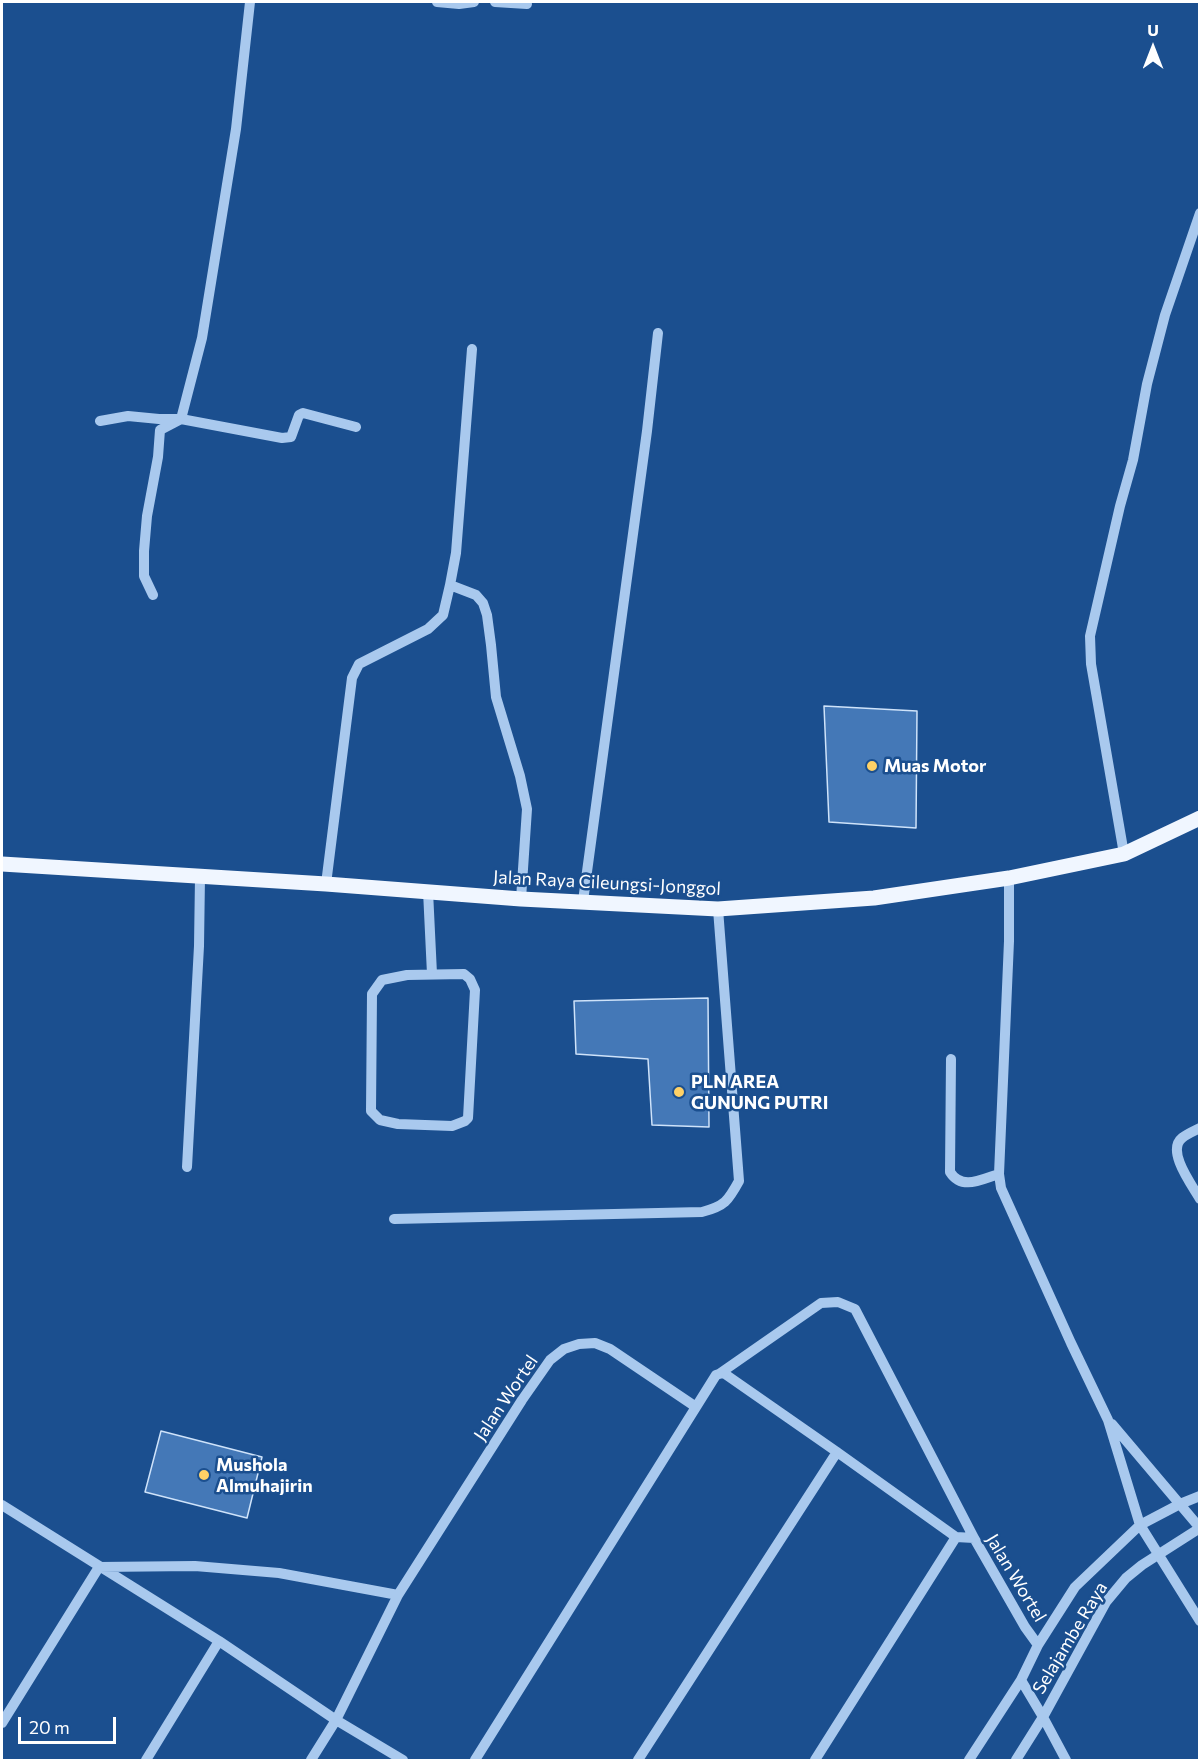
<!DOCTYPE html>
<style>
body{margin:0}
#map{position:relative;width:1201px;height:1762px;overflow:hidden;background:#1b4f8f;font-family:Commissioner,sans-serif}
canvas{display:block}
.frame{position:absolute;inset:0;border:3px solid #fff;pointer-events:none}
.north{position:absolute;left:1123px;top:18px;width:60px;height:60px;-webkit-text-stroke:4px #1b4f8f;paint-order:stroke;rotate:0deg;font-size:16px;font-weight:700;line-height:24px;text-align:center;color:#fff}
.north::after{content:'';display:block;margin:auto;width:21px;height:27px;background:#fff;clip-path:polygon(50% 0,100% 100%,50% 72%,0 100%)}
.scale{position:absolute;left:18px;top:1717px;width:98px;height:27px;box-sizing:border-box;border:3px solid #fff;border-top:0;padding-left:8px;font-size:18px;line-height:21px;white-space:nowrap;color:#fff;-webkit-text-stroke:4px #1b4f8f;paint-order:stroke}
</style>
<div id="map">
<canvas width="1201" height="1762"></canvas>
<div class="frame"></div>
<div class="north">U</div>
<div class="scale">20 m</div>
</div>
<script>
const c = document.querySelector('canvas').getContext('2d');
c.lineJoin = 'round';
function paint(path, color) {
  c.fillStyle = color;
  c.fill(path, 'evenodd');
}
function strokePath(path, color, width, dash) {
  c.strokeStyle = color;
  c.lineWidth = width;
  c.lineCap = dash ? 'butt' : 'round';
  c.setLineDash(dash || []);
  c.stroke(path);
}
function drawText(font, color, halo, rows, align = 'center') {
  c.font = font + ' Commissioner,sans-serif';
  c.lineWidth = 5;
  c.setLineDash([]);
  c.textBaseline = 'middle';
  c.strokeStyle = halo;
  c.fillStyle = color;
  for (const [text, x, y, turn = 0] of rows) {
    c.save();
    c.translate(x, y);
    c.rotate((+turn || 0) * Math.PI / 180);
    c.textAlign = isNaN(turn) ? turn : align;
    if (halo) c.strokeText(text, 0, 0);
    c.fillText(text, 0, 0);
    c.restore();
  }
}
const building = new Path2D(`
 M 824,706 L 917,711 L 916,828 L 829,822 Z
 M 708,998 L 709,1127 L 652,1125 L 648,1059 L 576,1054 L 574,1001 Z
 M 161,1431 L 262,1457 L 247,1518 L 145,1492 Z`);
const minor = new Path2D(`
 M 437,2 L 459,4 L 474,2
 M 495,2 L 527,4
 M 100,421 L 128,416 L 159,419 L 181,419 L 202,338 L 236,129 L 250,2
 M 450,585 L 476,595 L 483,603 L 487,615 L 491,645 L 496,697 L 520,776 L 527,809 L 521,899
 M 153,595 L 144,576 L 144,551 L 147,516 L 158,457 L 160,430 L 181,419 L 282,438 L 291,437 L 299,415 L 303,413 L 356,427
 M 1124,854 L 1091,664 L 1090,636 L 1120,506 L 1133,460 L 1147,384 L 1165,315 L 1200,213
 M 1009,878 L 1009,941 L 999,1174 L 1001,1188 L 1071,1343 L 1108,1420 L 1140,1525 L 1200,1621
 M 326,884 L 352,678 L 359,664 L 428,629 L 443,615 L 450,585 L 456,553 L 472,349
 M 428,891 L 432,974
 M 583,901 L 647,431 L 658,333
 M 464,974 L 470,979 L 475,990 L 468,1118 L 465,1121 L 452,1126 L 398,1124 L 380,1120 L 371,1111 L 372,994 L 382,980 L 407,975 Z
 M 951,1059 L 950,1172 C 962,1191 982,1179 999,1174
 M 1200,1128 C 1194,1131 1187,1134 1182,1138 C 1166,1151 1192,1185 1200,1199
 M 187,1167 L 199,946 L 200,877
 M 394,1219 L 702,1212 C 725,1206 728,1201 739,1181 L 718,909
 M 719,1374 L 821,1303 L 838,1302 L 855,1309 L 974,1538
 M 1112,1424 L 1200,1528
 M 2,1505 L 219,1641 L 336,1720 L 403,1760
 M 1021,1680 L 1043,1717 L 1066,1760
 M 2,1723 L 99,1567 L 195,1566 L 279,1573 L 398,1595
 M 146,1760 L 219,1641
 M 311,1760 L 336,1720 L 398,1595 L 522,1400 L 550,1360 L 564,1349 L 579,1344 L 595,1343 L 610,1349 L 696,1407 L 716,1375 L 722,1373 L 725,1374 L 837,1452 L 956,1537 L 974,1538 L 1025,1627 L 1038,1645
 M 475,1760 L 696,1407
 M 638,1760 L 837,1452
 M 815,1760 L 956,1537
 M 969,1760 L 1021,1680 L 1038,1645 L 1075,1587 L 1140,1525 L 1180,1504 L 1200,1496
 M 1016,1760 L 1043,1717 L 1106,1602 L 1126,1578 L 1142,1565 L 1200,1528`);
const major = new Path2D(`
 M 2,864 L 326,884 L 521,899 L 718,909 L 874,898 L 1009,878 L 1124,854 L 1200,818`);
const markers = [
 [872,766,6,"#ffd166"],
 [679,1092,6,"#ffd166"],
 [204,1475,6,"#ffd166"]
];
const poiNames = [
 ["Muas Motor",884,766],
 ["PLN AREA",691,1082],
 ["GUNUNG PUTRI",691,1103],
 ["Mushola",216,1465],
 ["Almuhajirin",216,1486]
];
const streetNames = [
 ["Jalan Raya Cileungsi-Jonggol",607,883,3],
 ["Jalan Wortel",506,1398,-56],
 ["Jalan Wortel",1016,1578,59],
 ["Selajambe Raya",1070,1638,-59]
];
paint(building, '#4478b7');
strokePath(building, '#cfe3fa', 1.5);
strokePath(minor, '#a9c9ee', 10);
strokePath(major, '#f0f6ff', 15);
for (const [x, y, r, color] of markers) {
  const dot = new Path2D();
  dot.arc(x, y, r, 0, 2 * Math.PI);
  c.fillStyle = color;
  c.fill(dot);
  strokePath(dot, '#1b4f8f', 2);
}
drawText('bold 18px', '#fff', '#1b4f8f', poiNames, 'left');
drawText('18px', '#fff', '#1b4f8f', streetNames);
</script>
